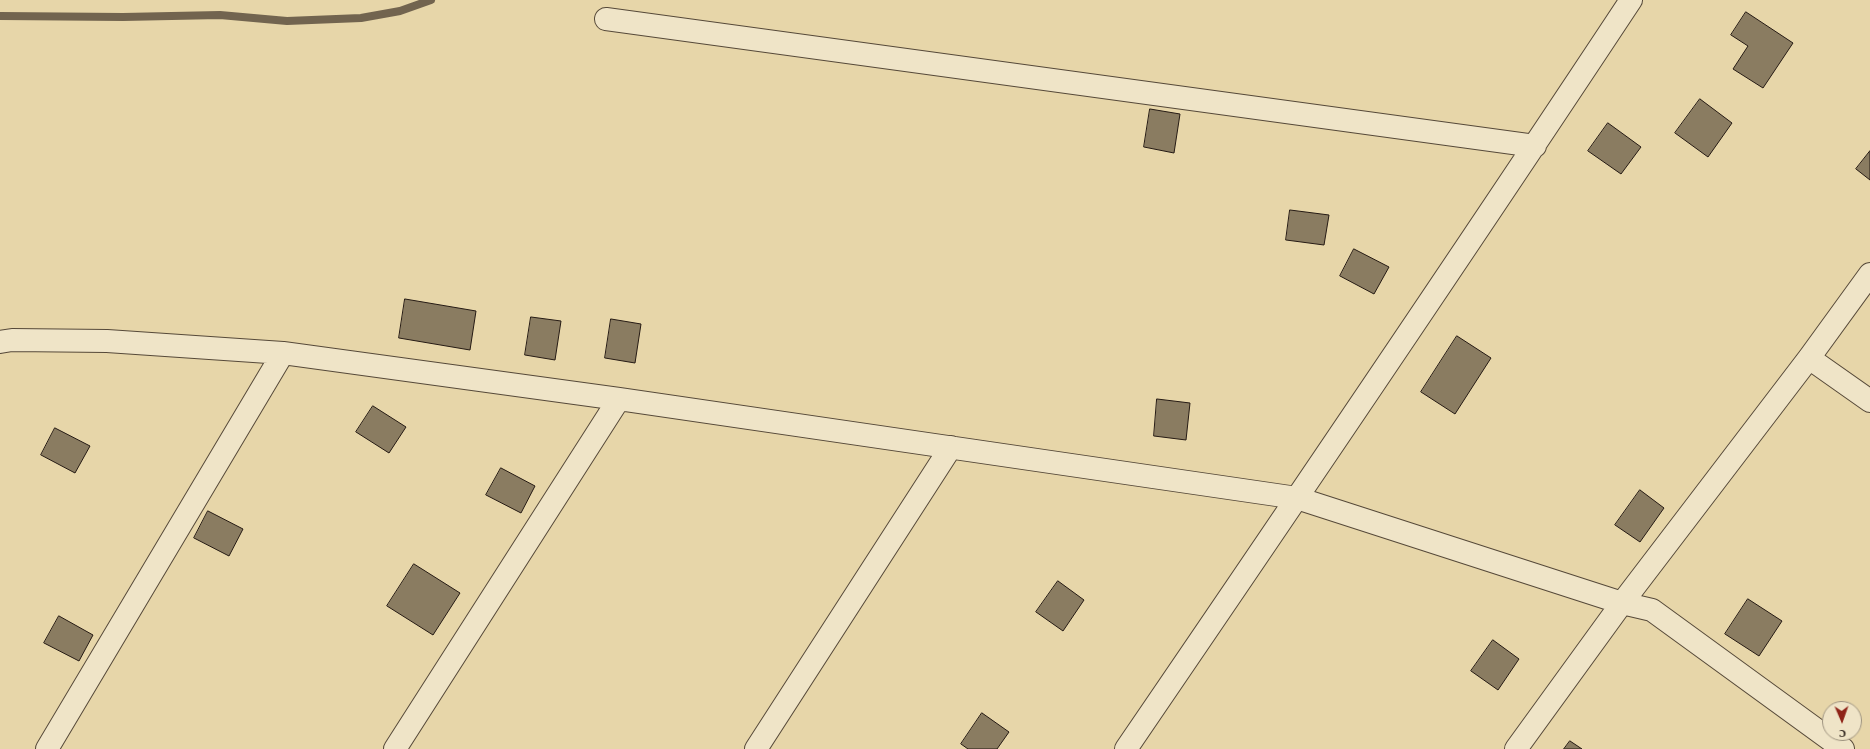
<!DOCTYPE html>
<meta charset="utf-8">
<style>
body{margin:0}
#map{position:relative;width:1870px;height:749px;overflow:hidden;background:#e7d6a9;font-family:Vollkorn,serif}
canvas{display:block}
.north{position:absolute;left:1822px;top:701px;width:40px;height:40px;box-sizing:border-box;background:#efe4c7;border:1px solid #9e937f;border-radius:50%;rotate:178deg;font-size:11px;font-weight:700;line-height:16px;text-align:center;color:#251a14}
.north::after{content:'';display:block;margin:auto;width:14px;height:18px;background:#8f2418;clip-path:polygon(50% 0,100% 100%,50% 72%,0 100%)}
</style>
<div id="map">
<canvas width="1870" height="749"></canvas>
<div class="north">С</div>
</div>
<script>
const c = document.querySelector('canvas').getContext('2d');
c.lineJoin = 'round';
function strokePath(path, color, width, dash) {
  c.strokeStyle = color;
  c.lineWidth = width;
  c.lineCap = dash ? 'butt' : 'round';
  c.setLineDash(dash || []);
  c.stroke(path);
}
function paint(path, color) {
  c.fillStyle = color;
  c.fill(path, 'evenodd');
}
const stream = new Path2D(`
 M 0,16 L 123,17 L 220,15 L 287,21 L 361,18 L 400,11 L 431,0`);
const building = new Path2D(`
 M 1746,12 L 1793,43 L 1763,88 L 1733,69 L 1748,46 L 1731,35 Z
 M 1700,99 L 1732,123 L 1708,157 L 1675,133 Z
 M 1150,109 L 1180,114 L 1174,153 L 1144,147 Z
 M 1608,123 L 1641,147 L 1621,174 L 1588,151 Z
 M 1870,151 L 1870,180 L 1856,169 Z
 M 1290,210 L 1329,215 L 1324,245 L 1286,240 Z
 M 1354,249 L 1389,267 L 1374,294 L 1340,276 Z
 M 405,299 L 476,311 L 470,350 L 399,338 Z
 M 531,317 L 561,321 L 555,360 L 525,355 Z
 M 611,319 L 641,324 L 635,363 L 605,358 Z
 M 1457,336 L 1491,358 L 1455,414 L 1421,392 Z
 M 1157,399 L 1190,403 L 1186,440 L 1154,436 Z
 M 373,406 L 406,427 L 389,453 L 356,432 Z
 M 55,428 L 90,446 L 75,473 L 41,455 Z
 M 501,468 L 535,486 L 521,513 L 486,495 Z
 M 1640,490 L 1664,508 L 1640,542 L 1615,525 Z
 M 208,511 L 243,529 L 229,556 L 194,538 Z
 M 414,564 L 460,593 L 433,635 L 387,606 Z
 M 1058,581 L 1084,600 L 1063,631 L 1036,612 Z
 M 1748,599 L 1782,621 L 1759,656 L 1725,634 Z
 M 59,616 L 93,635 L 79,661 L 44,643 Z
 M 1493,640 L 1519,659 L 1498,690 L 1471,671 Z
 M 982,713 L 1009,732 L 997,749 L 968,749 L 961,744 Z
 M 1570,741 L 1582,749 L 1564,749 Z`);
const minor = new Path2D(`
 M 606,19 L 1535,146
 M 0,342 L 12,340 L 107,341 L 283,353 L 619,399 L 1297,498 L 1622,603 L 1652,610 L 1843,749
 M 1809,358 L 1870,401
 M 47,749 L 283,353
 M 395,749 L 619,399
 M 756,749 L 951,447
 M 1126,749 C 1296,500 1465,251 1631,0
 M 1516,749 L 1622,603 L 1809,358 L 1870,274`);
strokePath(stream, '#72644f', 8);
paint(building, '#8a7c61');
strokePath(building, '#251a14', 1);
strokePath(minor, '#564939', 24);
strokePath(minor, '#efe4c7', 22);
</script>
